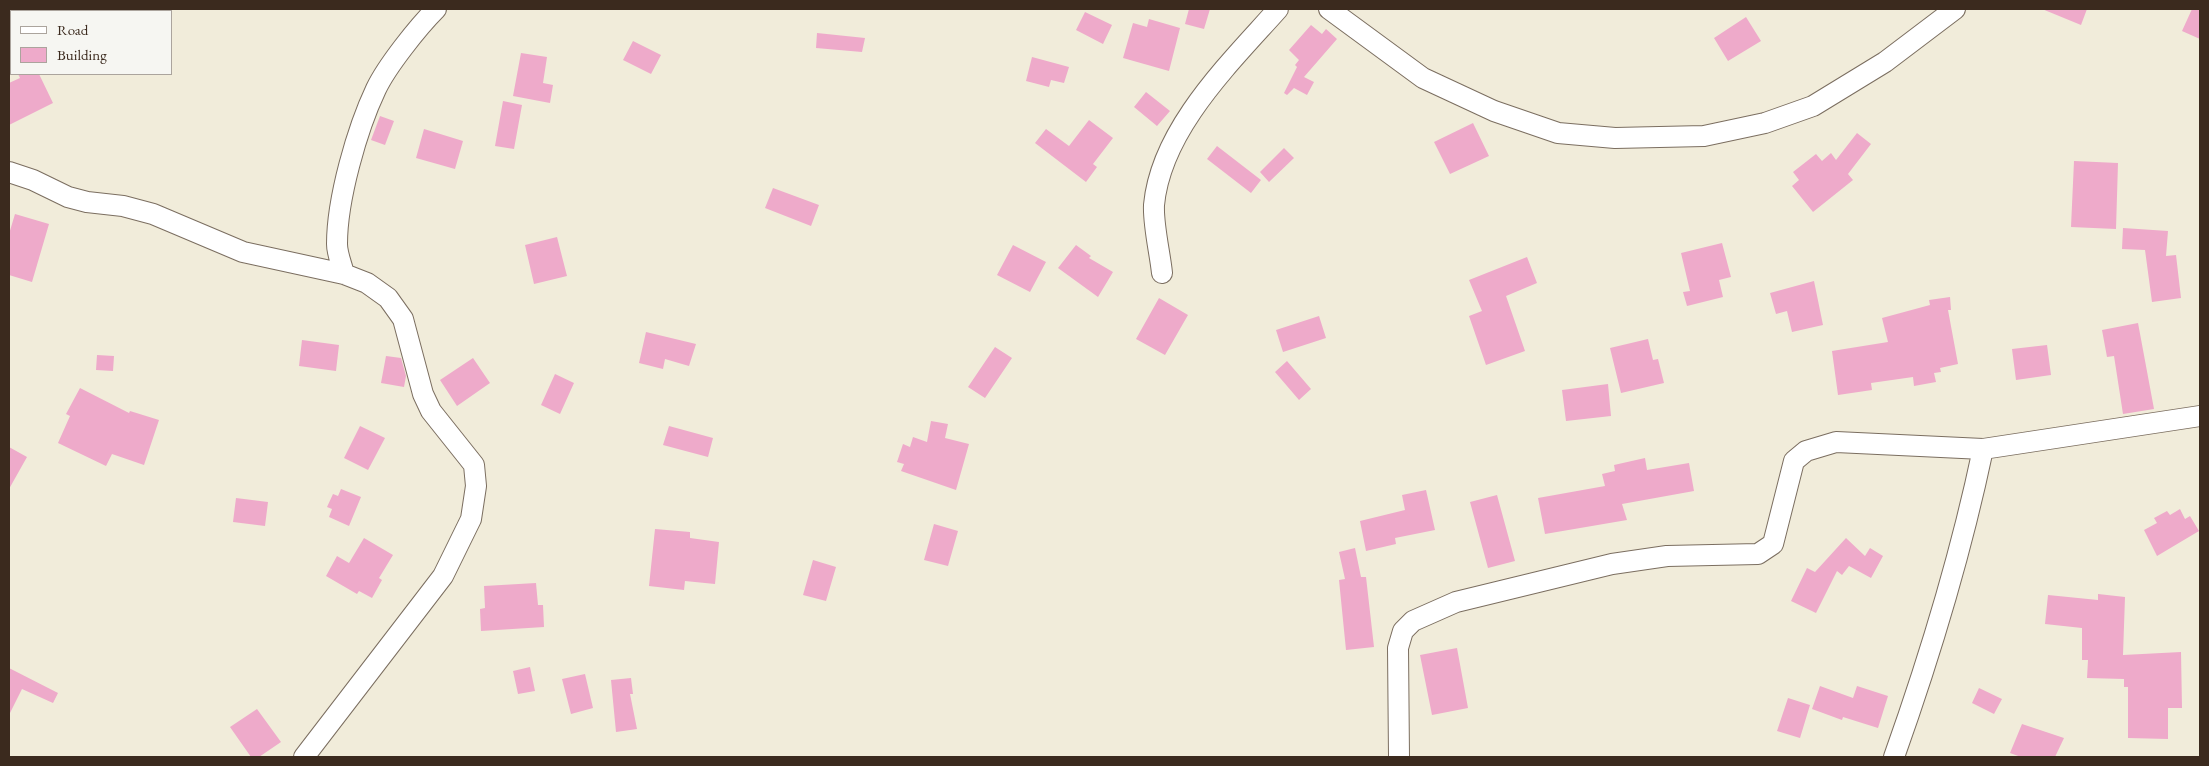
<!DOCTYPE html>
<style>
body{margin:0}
#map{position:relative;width:2209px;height:766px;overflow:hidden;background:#f1ecda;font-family:"EB Garamond",serif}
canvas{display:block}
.frame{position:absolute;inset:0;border:10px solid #3b2a1e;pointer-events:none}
.legend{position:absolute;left:10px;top:10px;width:162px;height:65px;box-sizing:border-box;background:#f6f6f2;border:1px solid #aba49d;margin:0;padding:6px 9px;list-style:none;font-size:15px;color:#3b2a1e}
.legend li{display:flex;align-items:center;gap:10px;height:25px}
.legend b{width:25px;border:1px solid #aba49d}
</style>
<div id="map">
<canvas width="2209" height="766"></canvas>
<div class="frame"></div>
<ul class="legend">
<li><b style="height:6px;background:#fff"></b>Road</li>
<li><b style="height:14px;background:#eeaaca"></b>Building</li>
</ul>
</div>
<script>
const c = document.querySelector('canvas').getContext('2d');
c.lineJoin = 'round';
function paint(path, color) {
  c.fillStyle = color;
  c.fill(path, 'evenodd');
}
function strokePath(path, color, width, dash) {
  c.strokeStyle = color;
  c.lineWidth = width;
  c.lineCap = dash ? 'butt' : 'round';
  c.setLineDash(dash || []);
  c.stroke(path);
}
const building = new Path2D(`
 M 1189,9 L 1210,9 L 1204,29 L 1185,24 Z
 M 2042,9 L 2087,9 L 2081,25 Z
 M 2192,9 L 2200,9 L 2200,39 L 2182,31 Z
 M 1085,12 L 1112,25 L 1103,44 L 1076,30 Z
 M 1746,17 L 1761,41 L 1728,61 L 1714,38 Z
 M 1149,19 L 1180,28 L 1169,71 L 1123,58 L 1133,23 L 1147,27 Z
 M 1311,25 L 1322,34 L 1326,29 L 1337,39 L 1304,77 L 1314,82 L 1307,95 L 1294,88 L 1287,95 L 1284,93 L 1297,67 L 1295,65 L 1299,60 L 1289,50 Z
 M 817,33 L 865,38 L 862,52 L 816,48 Z
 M 633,41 L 661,55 L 651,74 L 623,60 Z
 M 521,53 L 547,57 L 543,83 L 553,85 L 550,103 L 513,96 Z
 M 1032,57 L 1069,67 L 1064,83 L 1051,80 L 1049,87 L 1026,81 Z
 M 18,74 L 39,74 L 53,103 L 9,125 L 9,83 L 20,78 Z
 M 1146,92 L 1170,111 L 1157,126 L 1134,107 Z
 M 503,101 L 522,105 L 514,149 L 495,146 Z
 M 380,116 L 394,121 L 385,145 L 371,140 Z
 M 1089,120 L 1113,138 L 1093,164 L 1097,167 L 1086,182 L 1035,143 L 1046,129 L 1069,146 Z
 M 1473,123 L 1489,156 L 1450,174 L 1434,142 Z
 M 424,129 L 463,141 L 455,169 L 416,158 Z
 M 1857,133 L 1871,144 L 1848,174 L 1853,180 L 1813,212 L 1792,186 L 1799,180 L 1793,172 L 1816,154 L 1822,161 L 1831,153 L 1836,160 Z
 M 1217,146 L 1261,180 L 1251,193 L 1207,159 Z
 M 1284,148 L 1294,158 L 1269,182 L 1260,172 Z
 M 2074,161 L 2118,163 L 2116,229 L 2071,227 Z
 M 773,188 L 819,205 L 811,226 L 765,208 Z
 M 15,214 L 49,224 L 32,282 L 9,275 L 9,234 Z
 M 2123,228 L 2168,231 L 2166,256 L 2176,255 L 2181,298 L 2152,302 L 2145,250 L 2122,249 Z
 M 557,237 L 567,276 L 534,284 L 525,245 Z
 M 1722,243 L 1731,277 L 1719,280 L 1723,297 L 1687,306 L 1683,292 L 1690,291 L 1681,253 Z
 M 1013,245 L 1046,262 L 1030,292 L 997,275 Z
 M 1076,245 L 1091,256 L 1089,258 L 1113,272 L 1098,297 L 1058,268 Z
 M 1527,257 L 1537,283 L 1506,296 L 1525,351 L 1486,365 L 1469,316 L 1482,311 L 1469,280 Z
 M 1814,281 L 1823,325 L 1792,332 L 1787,311 L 1776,314 L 1770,293 Z
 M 1950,297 L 1951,310 L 1948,310 L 1958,364 L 1940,368 L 1941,372 L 1934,373 L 1936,382 L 1914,386 L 1913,377 L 1871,383 L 1872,390 L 1838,395 L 1832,351 L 1888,342 L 1882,318 L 1930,305 L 1929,300 Z
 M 1159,298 L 1188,315 L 1165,355 L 1136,339 Z
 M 1319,316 L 1326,338 L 1283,352 L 1276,330 Z
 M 2138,323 L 2154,409 L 2123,414 L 2114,356 L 2107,357 L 2102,330 Z
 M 646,332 L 696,344 L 689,366 L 665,359 L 663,369 L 639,363 Z
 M 1648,339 L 1653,360 L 1658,359 L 1664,383 L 1621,393 L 1610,348 Z
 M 302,340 L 339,345 L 336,371 L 299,366 Z
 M 2047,345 L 2051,375 L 2016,380 L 2012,349 Z
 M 995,347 L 1012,358 L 985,398 L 968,387 Z
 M 97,355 L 114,356 L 113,371 L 96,370 Z
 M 386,356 L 401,358 L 406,376 L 404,387 L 381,383 Z
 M 473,358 L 490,383 L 457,406 L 440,380 Z
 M 1287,361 L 1311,389 L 1299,400 L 1275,372 Z
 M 555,374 L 574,383 L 560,414 L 541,405 Z
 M 1608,384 L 1611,416 L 1566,421 L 1562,390 Z
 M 80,388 L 129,413 L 130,411 L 159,420 L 144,465 L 112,454 L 106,466 L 58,443 L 70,416 L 66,414 Z
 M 931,421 L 948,424 L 945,438 L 969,444 L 956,490 L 901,471 L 904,464 L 897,462 L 903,444 L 910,447 L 913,437 L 927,442 Z
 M 360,426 L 385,438 L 368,470 L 344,458 Z
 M 669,426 L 713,438 L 708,457 L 663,445 Z
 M 9,447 L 27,457 L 9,489 Z
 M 1645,458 L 1647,470 L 1689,463 L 1694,491 L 1622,504 L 1627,520 L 1545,534 L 1538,498 L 1605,486 L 1602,474 L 1615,471 L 1614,465 Z
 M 341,489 L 361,497 L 349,526 L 329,517 L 332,509 L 327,507 L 333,494 L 338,496 Z
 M 1426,490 L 1435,530 L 1395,538 L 1396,544 L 1366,551 L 1360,521 L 1405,510 L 1402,495 Z
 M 1497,495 L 1515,561 L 1488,568 L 1470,502 Z
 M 236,498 L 268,502 L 265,526 L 233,522 Z
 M 2180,509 L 2185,519 L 2190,516 L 2199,531 L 2157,556 L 2144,530 L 2157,523 L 2154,518 L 2167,511 L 2170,515 Z
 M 934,524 L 958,531 L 948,566 L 924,560 Z
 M 655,529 L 690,532 L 690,538 L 719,542 L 715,584 L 685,581 L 684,590 L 649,586 Z
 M 364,538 L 393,555 L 379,578 L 382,580 L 372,598 L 359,591 L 357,594 L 326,576 L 337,556 L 349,563 Z
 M 1846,538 L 1865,556 L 1870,548 L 1883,556 L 1871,578 L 1849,566 L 1842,575 L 1837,571 L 1816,613 L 1791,601 L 1807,568 L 1815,572 Z
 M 1355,548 L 1361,577 L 1366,577 L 1374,647 L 1346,650 L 1339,580 L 1345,579 L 1339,552 Z
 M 813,560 L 836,567 L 826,601 L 803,595 Z
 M 536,583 L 538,605 L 543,605 L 544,627 L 481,631 L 480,609 L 485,608 L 484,586 Z
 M 2098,594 L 2125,597 L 2123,655 L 2181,652 L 2182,708 L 2168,708 L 2168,739 L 2128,738 L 2128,687 L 2124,687 L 2124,679 L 2087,678 L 2088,660 L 2082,660 L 2082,628 L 2045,624 L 2048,595 L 2098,600 Z
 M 1457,648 L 1468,708 L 1432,715 L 1420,655 Z
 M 530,667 L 535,691 L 518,694 L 513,671 Z
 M 9,668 L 58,693 L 53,703 L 22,689 L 9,715 Z
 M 585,674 L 593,708 L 571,714 L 562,679 Z
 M 631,678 L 633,694 L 630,694 L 637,729 L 616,732 L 611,680 Z
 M 1820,686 L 1853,698 L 1857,686 L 1888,696 L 1878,728 L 1843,717 L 1842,720 L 1812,709 Z
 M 1979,688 L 2002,699 L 1994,714 L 1972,703 Z
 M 1788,698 L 1810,705 L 1800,738 L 1777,731 Z
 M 257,709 L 281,742 L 259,757 L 251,757 L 230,727 Z
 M 2022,724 L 2064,738 L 2055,757 L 2021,757 L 2010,753 Z`);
const minor = new Path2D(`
 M 1329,9 L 1423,78 L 1494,111 L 1558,133 L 1615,138 L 1704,136 L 1765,123 L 1813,106 L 1885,62 L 1955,9
 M 9,172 L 33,180 L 68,197 L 87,202 L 123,206 L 153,214 L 243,252 L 344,274 L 367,283 L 388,298 L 403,319 L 423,394 L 431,411 L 474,465 L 476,486 L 471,519 L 443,576 L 304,757
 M 1162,273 C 1160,253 1153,225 1154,205 C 1161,129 1230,63 1278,9
 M 344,274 C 342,265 337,254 337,244 C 337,199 357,129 376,89 C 387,66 418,27 436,9
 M 1399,757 L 1398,648 L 1403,631 L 1413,621 L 1456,602 L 1612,564 L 1667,556 L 1758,554 L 1773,544 L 1794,461 L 1806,451 L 1836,442 L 1983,449 L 2200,416
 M 1894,757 C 1930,656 1961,554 1983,449`);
paint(building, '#eeaaca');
strokePath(minor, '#7b6e60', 22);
strokePath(minor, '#fff', 20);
</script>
